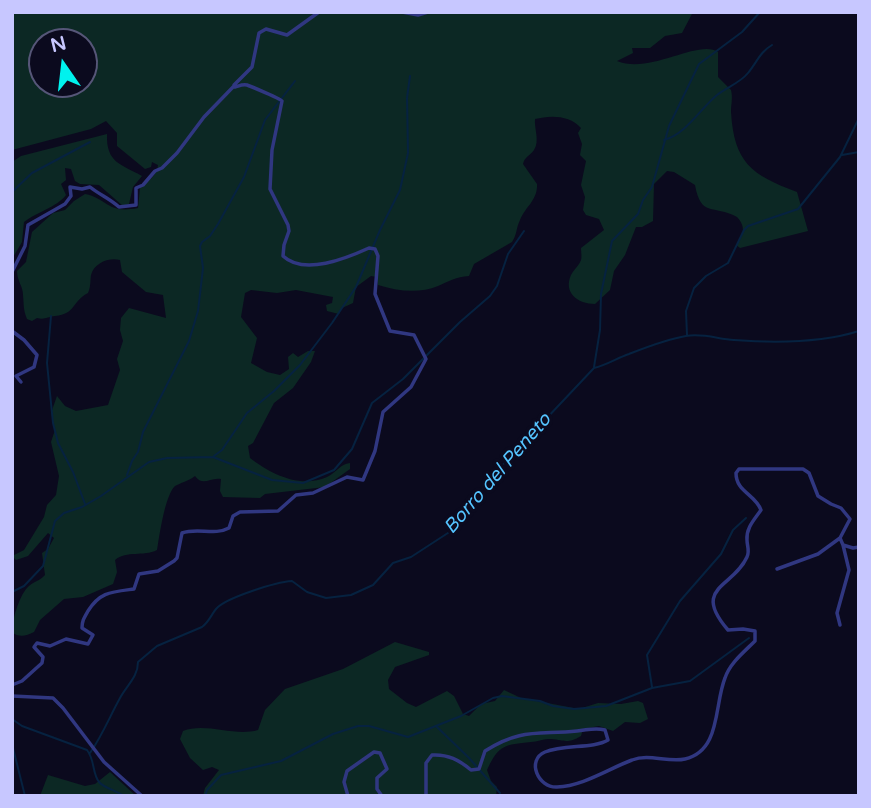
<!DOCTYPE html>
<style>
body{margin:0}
#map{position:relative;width:871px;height:808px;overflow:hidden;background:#0b0a1e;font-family:"Varela Round",sans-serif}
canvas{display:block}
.frame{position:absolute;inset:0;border:14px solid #c7c7ff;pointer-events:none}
.north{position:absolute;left:28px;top:28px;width:70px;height:70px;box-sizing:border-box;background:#0b0a1e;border:2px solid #565678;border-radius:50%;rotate:346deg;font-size:19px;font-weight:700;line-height:28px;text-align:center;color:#c7c7ff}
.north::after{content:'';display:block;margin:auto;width:24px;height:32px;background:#00f2ee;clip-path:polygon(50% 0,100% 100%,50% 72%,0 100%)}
</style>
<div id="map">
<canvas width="871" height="808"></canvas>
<div class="frame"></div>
<div class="north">N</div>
</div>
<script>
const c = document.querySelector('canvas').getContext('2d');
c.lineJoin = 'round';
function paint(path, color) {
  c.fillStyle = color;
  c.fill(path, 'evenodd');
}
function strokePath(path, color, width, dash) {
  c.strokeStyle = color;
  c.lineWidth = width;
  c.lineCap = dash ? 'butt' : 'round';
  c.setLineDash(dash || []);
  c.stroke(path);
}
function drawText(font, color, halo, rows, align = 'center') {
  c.font = font + ' "Varela Round",sans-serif';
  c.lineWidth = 7;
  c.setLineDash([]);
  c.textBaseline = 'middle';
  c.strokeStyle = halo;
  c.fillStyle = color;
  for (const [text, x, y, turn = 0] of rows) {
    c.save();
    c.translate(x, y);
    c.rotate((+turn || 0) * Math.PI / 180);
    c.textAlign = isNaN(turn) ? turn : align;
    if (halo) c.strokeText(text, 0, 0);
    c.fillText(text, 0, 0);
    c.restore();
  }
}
const green = new Path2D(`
 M 12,12 L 693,12 L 682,33 L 665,36 L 650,48 L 632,48 L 633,53 L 617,61 C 650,75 698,39 718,52 L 718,77 L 731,90 C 733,98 731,104 731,112 C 734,162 751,175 797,192 L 808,231 L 740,248 L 736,245 C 744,234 746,227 737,217 C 713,204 701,218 695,185 L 674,172 L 667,171 L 654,184 L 653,221 L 642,227 L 636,227 L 625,255 L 614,271 L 610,290 L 595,304 C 578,304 563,293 571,275 C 574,269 579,266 581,260 C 582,257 581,251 581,248 L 604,230 L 599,219 L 586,215 L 583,210 L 585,197 L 581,185 L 586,161 L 580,155 L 582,144 L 578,133 L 581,128 C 570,115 550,115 535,119 C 534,128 540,141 534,150 C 530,156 525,156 523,164 L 537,184 C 538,200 525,207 520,220 C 516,228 517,235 512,242 L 474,264 L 469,276 C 456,277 449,281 438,286 C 419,294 397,291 378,285 L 377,277 L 371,276 L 356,287 L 353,303 L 342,308 L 339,314 L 327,311 L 326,305 L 332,303 L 333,297 L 296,290 L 277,293 L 251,290 L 245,293 L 241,317 L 257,338 L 251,363 L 267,372 L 280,375 L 289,369 L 288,357 L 293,353 L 298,357 L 308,351 L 315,351 L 311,362 L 293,388 L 274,403 L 253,443 L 248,446 L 250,458 C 271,474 300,489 327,477 C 336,473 340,464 350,463 L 350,469 L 325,487 L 265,494 L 260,498 L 223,497 L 220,491 L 221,479 C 210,477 203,487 195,476 C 189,481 180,483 175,486 C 165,495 159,537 157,550 C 143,557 127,550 115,560 L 117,572 L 113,584 L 83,597 L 64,599 L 40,620 L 34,632 C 26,636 19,638 12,632 C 12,620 19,597 27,588 C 32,582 40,581 45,575 L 42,553 L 48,549 L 54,538 L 48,533 L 28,556 L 16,560 L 12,556 L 24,550 L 44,517 L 47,505 L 56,495 L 59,476 L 51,442 L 55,430 L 51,413 L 57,396 L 65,406 L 76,411 L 108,405 L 120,370 L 117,359 L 123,341 L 120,330 L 121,318 L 129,308 L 166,318 L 163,295 L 146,292 L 122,272 L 120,260 C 109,257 94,263 91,275 C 90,282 91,286 88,293 C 72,301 76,314 55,316 C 47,317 45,320 37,318 L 32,321 L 27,319 C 23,309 24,305 23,295 C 23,286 17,281 17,271 L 26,262 L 32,232 L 53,213 L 65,210 L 74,201 L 85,194 C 109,199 106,214 138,208 L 140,188 C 148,181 157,176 158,165 L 152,162 L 151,167 L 145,169 L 117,146 L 117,133 L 106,121 L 91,129 L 12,150 ZM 42,42 L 84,42 L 84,84 L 42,84 Z
 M 107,134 C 106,163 121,164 142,176 L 133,187 L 129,204 L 123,206 L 99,185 L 80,184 L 75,181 L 71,169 L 65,168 L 66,180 L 61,184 L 66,195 C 57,207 37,212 24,222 L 22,242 L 12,259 L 12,162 L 21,156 Z
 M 395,642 L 429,652 L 429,655 L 395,667 L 388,680 L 389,689 L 407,703 L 416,707 L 447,691 L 454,696 L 463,714 L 469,716 L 481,704 L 495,701 L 504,690 L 521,698 L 579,709 L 598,703 L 621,704 L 638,701 L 643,703 L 648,719 L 640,723 L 625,722 L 613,731 L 599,726 L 583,729 L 581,736 C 566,745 563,739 548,739 C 543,739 537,742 531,742 C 505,745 499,744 487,770 L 491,781 L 497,787 L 496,796 L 203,796 L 205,788 L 219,770 L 212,767 L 203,770 L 190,758 L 180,739 L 183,731 C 206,722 234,737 258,730 L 265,710 L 285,689 L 343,669 Z
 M 110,772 L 136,796 L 40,796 L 48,775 L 85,786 L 95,784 Z`);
const stream = new Path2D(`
 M 664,140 C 686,134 700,109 717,95 C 727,87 740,83 748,73 C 757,62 760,52 772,45
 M 842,155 L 859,152
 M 12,192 L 32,173 L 90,142
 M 51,316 L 47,363 L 53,423 L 58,443 L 73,472 L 85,504
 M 687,335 L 686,311 L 694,288 L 706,276 L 728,263 L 744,230 L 748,226 L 798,209 L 840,157 L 859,118
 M 594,367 L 600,330 L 601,294 L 612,241 L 638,214 L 643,200 L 652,187 L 669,126 L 699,64 L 742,32 L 760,12
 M 214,456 L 222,450 L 247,413 L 274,391 L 300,365 L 332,323 L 356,287 L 380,230 L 400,190 L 408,153 L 407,98 L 410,76
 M 127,475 L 132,461 L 138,452 L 143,432 L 189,341 L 198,311 L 203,268 L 200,246 L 202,242 L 210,236 L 218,224 L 244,177 L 265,120 L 295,81
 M 12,592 L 24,586 L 43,566 L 55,521 L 64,513 L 82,507 L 101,496 L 149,462 L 167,458 L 213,457 L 272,480 L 303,483 L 334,470 L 352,449 L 372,403 L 403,379 L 460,322 L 490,296 L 497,286 L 508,254 L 524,231
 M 652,687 L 647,655 L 680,601 L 721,554 L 733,530 L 746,518
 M 12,719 L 22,726 L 87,750 C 95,760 92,773 99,782 C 104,788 117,791 124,796
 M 436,726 L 469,758 L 500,793
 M 12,744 L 25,796
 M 90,753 C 102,736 110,716 120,698 C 127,685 138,677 138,662 L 157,646 L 202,627 C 209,622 211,615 216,609 C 225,598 276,582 292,581 L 307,592 L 326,598 L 351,595 L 373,585 L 393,563 L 411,557 L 451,531 L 463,509 L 477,497 L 494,474 L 594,368 C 607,365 617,358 629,354 C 647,347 667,339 686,336 C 703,333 718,339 734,340 C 774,343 821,343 859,331
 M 205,796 L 207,790 L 221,775 L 281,761 L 333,734 L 358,726 L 369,726 L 408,737 L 461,716 L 493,698 L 502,696 L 540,701 L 553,706 L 574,709 L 606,706 L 652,688 L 690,681 L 749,638`);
const street = new Path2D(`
 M 402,12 L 418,15 L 428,12
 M 12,272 L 25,246 L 28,225 L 65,204 L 71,196 L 70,187 L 82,189 L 90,187 C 100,195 109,198 119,207 L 136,205 L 136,188 L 143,185 L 155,171 L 162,168 L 177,153 L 204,117 L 234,86
 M 12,331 L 24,340 L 37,355 L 34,367 L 16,376 L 21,382
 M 840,538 L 843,545 L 853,548 L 859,547
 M 840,625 L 837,613 L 849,570 L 843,545
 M 12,685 L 22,681 L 42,663 L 43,657 L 34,647 L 37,643 L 50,646 L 66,639 L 88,644 L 93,635 L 82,628 C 82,621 84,618 88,611 C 100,592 111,592 134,589 L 139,574 L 158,571 L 174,561 L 177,558 L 182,533 C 198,527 214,536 229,528 L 233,516 L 240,512 L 278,511 L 296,495 L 313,493 L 347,477 L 363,480 L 375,451 L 383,412 L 411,387 L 426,359 L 414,335 L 390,331 L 375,294 L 378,256 L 375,249 L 369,248 C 347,258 304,276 283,256 L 284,245 L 289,231 L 288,225 L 270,189 L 272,150 L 282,101 C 281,99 250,86 247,85 C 242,84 239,86 235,87 L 234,85 L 252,67 L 259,33 L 266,29 L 287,35 L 319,12
 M 12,696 L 53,698 L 63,708 L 104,762 L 142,796
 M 348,796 L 344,782 L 347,771 L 374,752 L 380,753 L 387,769 L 377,778 L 377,789 L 382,796
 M 426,796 L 426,763 L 432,755 C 448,754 459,760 471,770 L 479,769 L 485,751 C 521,728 538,735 577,731 C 588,730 595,727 605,730 L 608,740 C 593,749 564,744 545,752 C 526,760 538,788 557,787 C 583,786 608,769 632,760 C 649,753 668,763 685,759 C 721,751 714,705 725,678 C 730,663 744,652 755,641 L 755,631 L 743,629 L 728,630 C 691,587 733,588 747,557 C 750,551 747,546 747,540 C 746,528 754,520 761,510 C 755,494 736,492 736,473 L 739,469 L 803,469 L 809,473 L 818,496 L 831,504 L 841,508 L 850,519 L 840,538 L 818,554 L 777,569`);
const waterNames = [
 ["Borro del Peneto",498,474,-49]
];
paint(green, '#0c2824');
strokePath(stream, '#062240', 2);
strokePath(street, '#303781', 3.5);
drawText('italic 19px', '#55c4ff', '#0b0a1e', waterNames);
</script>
